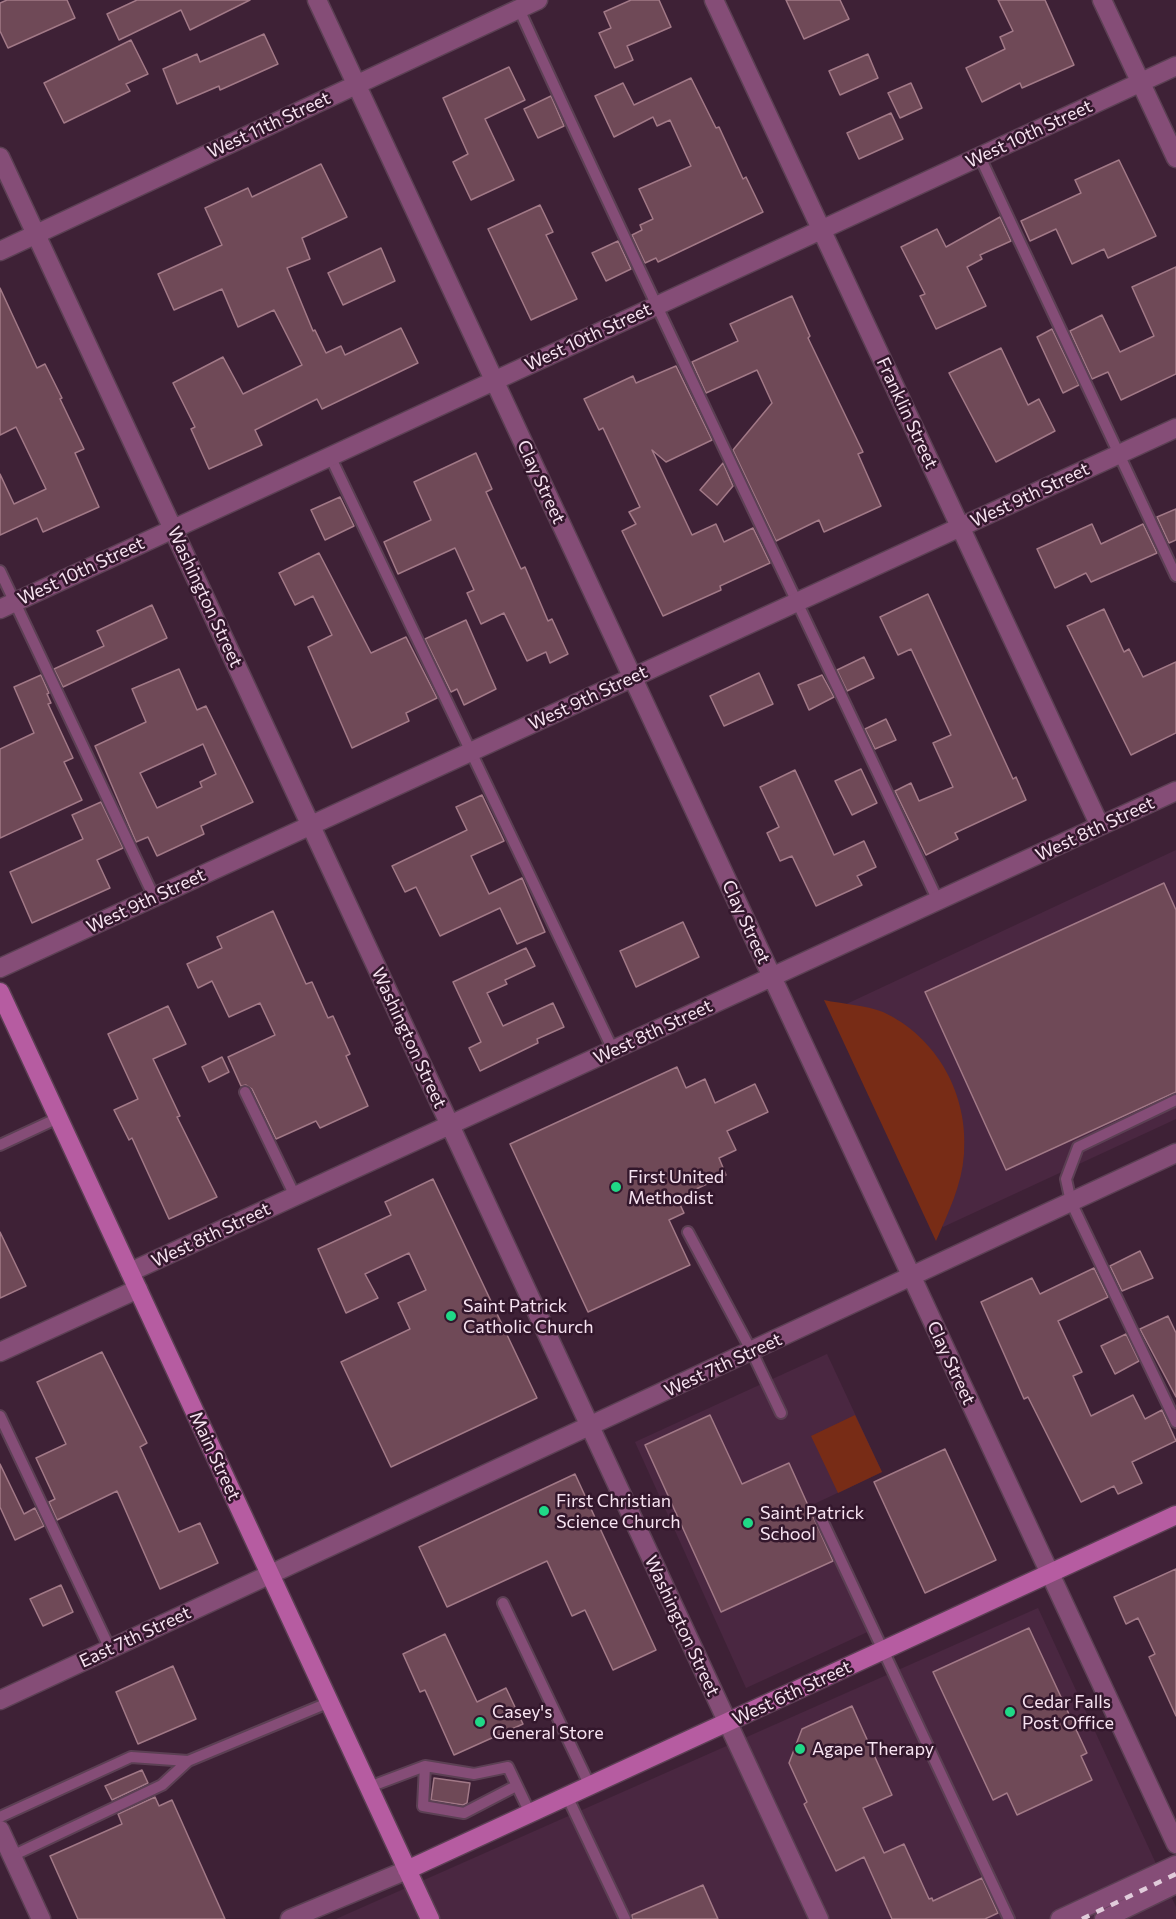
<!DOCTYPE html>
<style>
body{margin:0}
canvas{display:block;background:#3e2136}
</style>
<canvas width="1176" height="1919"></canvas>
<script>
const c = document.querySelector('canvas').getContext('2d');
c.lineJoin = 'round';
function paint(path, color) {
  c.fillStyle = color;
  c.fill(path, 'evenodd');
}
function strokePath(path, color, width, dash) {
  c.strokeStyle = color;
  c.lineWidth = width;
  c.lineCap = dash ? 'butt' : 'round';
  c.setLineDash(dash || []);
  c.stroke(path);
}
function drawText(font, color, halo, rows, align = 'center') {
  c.font = font + ' Commissioner,sans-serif';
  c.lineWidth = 5;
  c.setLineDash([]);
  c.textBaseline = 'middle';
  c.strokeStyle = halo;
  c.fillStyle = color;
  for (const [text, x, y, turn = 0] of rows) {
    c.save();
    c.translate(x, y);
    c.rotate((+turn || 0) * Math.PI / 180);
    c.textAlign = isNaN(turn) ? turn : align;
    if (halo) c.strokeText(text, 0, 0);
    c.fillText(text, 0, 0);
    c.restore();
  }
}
const built = new Path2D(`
 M 1176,850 L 1176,1119 L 943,1227 L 840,1007 Z
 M 827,1354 L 882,1472 L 814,1504 L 874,1629 L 746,1688 L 635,1442 Z
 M 1038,1608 L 1176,1907 L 1176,1919 L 336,1919 Z`);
const green = new Path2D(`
 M 824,1000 C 842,1004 866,1005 883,1012 C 937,1037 969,1095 964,1154 C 962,1185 948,1213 936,1241 Z
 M 855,1415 L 882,1472 L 838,1493 L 811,1436 Z`);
const building = new Path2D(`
 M 7,0 L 67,0 L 75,18 L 8,48 L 0,31 L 0,3 Z
 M 137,0 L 250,0 L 190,30 L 181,10 L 119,40 L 107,14 Z
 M 631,0 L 659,0 L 671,27 L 627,46 L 633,60 L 615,68 L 599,33 L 611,28 L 604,12 Z
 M 786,0 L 840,0 L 849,19 L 804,39 Z
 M 998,0 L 1045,0 L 1074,65 L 1022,88 L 1020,83 L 982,102 L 966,68 L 1005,49 L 1000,37 L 1013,31 Z
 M 264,34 L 278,64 L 220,90 L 219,86 L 177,104 L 163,69 L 197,54 L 200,62 Z
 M 131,40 L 148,74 L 126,84 L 130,91 L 64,123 L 44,83 Z
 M 868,54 L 878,78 L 840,95 L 829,71 Z
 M 509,67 L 525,100 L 485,119 L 514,180 L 471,200 L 453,162 L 468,154 L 443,98 Z
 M 691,78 L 716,128 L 719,127 L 743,179 L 746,177 L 763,212 L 658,262 L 656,258 L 645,263 L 632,235 L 642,230 L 640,225 L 653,219 L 639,189 L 691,166 L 670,120 L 657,126 L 653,117 L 614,137 L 595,96 L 623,83 L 634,105 Z
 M 911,83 L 922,108 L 900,118 L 888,93 Z
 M 551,96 L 564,126 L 538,138 L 524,109 Z
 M 891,113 L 903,139 L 859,159 L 847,133 Z
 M 1119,160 L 1156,236 L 1108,258 L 1104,249 L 1072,264 L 1056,229 L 1030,241 L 1021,221 L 1081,193 L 1075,180 Z
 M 321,164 L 347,217 L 302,238 L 310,259 L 287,268 L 313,331 L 315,330 L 326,353 L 341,346 L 345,355 L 401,328 L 418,363 L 322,409 L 317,399 L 255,430 L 262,445 L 209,469 L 191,429 L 195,427 L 173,383 L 223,357 L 243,394 L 302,365 L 274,310 L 238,327 L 222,289 L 174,310 L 158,274 L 222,245 L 205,208 L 248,188 L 252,197 Z
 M 540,205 L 553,232 L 546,235 L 577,299 L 531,320 L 488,229 Z
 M 1000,217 L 1011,241 L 980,255 L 982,259 L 967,267 L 986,306 L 936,329 L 920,296 L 925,294 L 901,247 L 937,229 L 946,247 Z
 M 618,241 L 631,269 L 606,281 L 592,253 Z
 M 381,248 L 395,281 L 343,305 L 328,273 Z
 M 1176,267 L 1176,374 L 1121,400 L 1108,372 L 1092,379 L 1070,331 L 1102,315 L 1120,352 L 1154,336 L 1132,287 Z
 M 0,288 L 37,368 L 45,364 L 62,398 L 60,399 L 84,449 L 75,453 L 99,507 L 43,532 L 37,518 L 0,535 L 0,474 L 14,504 L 46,489 L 16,427 L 0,435 Z
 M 792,296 L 810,336 L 808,338 L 863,452 L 858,454 L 881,506 L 824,532 L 819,520 L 776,541 L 733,450 L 772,403 L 757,370 L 706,393 L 692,362 L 738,341 L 730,324 Z
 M 1052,329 L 1079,385 L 1063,393 L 1037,337 Z
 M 1001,348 L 1028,405 L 1039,399 L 1055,431 L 996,462 L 949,373 Z
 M 676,366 L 712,440 L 666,462 L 652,450 L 692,535 L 716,524 L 724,542 L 753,528 L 770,563 L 720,586 L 721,590 L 663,616 L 622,531 L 636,524 L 629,512 L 640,507 L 603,428 L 599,430 L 584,399 L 633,376 L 636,383 Z
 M 476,453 L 492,489 L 486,492 L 521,569 L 525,567 L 548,621 L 552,619 L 568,654 L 550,663 L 546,652 L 527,661 L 504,613 L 481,624 L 467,593 L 474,590 L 455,548 L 398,574 L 384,542 L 431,520 L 414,482 Z
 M 723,463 L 733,486 L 717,505 L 700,490 Z
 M 340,497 L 354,526 L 325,540 L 311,510 Z
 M 1176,509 L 1176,540 L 1169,543 L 1157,517 Z
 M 1092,524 L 1101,544 L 1143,524 L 1157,553 L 1091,582 L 1086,573 L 1055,588 L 1037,549 Z
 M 319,553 L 371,653 L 406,637 L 437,698 L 406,713 L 409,721 L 352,748 L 308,647 L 332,635 L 313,596 L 295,605 L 279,573 Z
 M 928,594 L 1013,779 L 1016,777 L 1026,800 L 955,833 L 958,839 L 926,855 L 895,791 L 911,783 L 919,801 L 953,787 L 933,743 L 951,735 L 911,649 L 898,655 L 880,617 Z
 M 152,605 L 167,638 L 63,687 L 54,669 L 104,646 L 97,631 Z
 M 1104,609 L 1124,652 L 1129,649 L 1143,677 L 1176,662 L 1176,733 L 1131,755 L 1067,626 Z
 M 466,620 L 496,689 L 464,705 L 457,689 L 451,692 L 425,639 Z
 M 864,657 L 874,678 L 847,691 L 837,670 Z
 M 179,669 L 197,710 L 206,706 L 253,802 L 201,826 L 204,834 L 157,856 L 148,837 L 136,842 L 95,746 L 146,722 L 132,689 ZM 203,744 L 216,774 L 200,782 L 202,787 L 157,808 L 140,773 Z
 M 759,673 L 773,704 L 724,726 L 710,696 Z
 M 41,675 L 49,693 L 47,694 L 51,703 L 48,704 L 73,758 L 64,762 L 82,800 L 0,838 L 0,749 L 34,733 L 14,687 Z
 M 822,675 L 834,697 L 809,710 L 798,685 Z
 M 886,719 L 896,740 L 875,749 L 865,729 Z
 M 861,769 L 877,803 L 852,815 L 835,781 Z
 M 795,770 L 834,855 L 864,841 L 876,867 L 857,876 L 862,885 L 816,906 L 792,856 L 780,861 L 767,833 L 779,827 L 760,787 Z
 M 482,795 L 504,841 L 471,856 L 489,894 L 522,878 L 545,932 L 517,944 L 500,908 L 440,936 L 416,887 L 405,892 L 392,866 L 467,830 L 456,807 Z
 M 101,802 L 123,848 L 97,860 L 110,888 L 32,923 L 10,872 L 83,839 L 72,815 Z
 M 1164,883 L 1176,910 L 1176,1092 L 1006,1170 L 925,992 Z
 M 273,911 L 306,984 L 312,982 L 328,1018 L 333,1016 L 350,1054 L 346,1056 L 368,1106 L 320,1128 L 316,1121 L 276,1139 L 252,1089 L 246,1085 L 241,1086 L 228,1057 L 275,1035 L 260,1003 L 229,1017 L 212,981 L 198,988 L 187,964 L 222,948 L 217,937 Z
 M 683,922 L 699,957 L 636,987 L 620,951 Z
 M 526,948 L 535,966 L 505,980 L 507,984 L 487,993 L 503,1026 L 553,1003 L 564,1027 L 537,1039 L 538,1043 L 480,1071 L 469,1048 L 481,1042 L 453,982 Z
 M 168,1006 L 186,1044 L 153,1059 L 180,1116 L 177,1117 L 217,1197 L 169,1219 L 132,1138 L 129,1140 L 114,1110 L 138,1099 L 108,1034 Z
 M 222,1057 L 229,1072 L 209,1082 L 202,1067 Z
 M 677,1067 L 686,1088 L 705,1079 L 715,1103 L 755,1084 L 768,1112 L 727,1131 L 736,1150 L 719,1158 L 726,1175 L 677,1198 L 684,1213 L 669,1220 L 690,1265 L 588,1312 L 510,1144 Z
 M 433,1179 L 537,1398 L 391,1467 L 341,1362 L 410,1329 L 398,1303 L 426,1290 L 409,1253 L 365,1274 L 378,1298 L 346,1313 L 318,1249 L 391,1215 L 385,1202 Z
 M 0,1232 L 26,1286 L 0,1298 Z
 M 1140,1251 L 1153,1278 L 1122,1291 L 1110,1266 Z
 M 1094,1268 L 1108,1297 L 1058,1321 L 1082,1372 L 1073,1376 L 1091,1416 L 1133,1395 L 1145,1419 L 1162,1410 L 1176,1441 L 1132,1462 L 1142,1483 L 1118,1494 L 1114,1486 L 1081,1502 L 1028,1397 L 1024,1399 L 981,1302 L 1032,1278 L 1040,1294 Z
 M 1168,1316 L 1176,1333 L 1176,1397 L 1140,1329 Z
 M 1126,1334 L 1139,1361 L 1115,1374 L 1101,1346 Z
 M 102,1352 L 147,1443 L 140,1447 L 179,1532 L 200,1523 L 218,1563 L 160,1589 L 117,1491 L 57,1520 L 49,1502 L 55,1499 L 36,1458 L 66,1444 L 37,1382 Z
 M 710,1415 L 742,1484 L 789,1463 L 833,1561 L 721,1612 L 645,1445 Z
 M 945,1449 L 996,1560 L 925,1593 L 874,1482 Z
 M 0,1464 L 24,1514 L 35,1508 L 44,1526 L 15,1540 L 0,1507 Z
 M 575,1474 L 656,1650 L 613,1670 L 585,1610 L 572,1616 L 547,1561 L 447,1607 L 419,1547 Z
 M 1176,1569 L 1176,1716 L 1149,1657 L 1155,1654 L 1138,1618 L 1126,1624 L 1114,1597 Z
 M 61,1585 L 73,1612 L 43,1626 L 30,1599 Z
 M 1029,1628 L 1087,1753 L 1081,1756 L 1092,1780 L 1017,1815 L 1007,1793 L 993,1800 L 933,1672 Z
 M 445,1634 L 477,1702 L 506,1688 L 523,1724 L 454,1755 L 425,1690 L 420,1692 L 403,1654 Z
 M 173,1666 L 196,1719 L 138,1744 L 116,1692 Z
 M 852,1706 L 892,1795 L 863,1808 L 884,1853 L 904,1844 L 929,1899 L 932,1898 L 933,1901 L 982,1878 L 998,1913 L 985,1919 L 892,1919 L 864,1857 L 836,1871 L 804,1804 L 807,1802 L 789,1763 L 802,1729 Z
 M 142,1770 L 148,1783 L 112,1800 L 105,1786 Z
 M 434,1778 L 470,1783 L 467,1803 L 463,1805 L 431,1800 Z
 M 155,1797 L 159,1806 L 172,1800 L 225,1919 L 78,1919 L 50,1856 L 122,1824 L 118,1814 Z
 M 703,1885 L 718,1919 L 632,1919 L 632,1915 Z`);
const lane = new Path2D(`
 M 519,9 C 655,308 799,603 938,901
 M 980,157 L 1176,576
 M 330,456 L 613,1050
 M 0,571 L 154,897
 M 245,1092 L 295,1196
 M 1176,1100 L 1078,1147 L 1066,1179 L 1071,1202 L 1176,1422
 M 0,1145 L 58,1118
 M 688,1232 L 752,1352 L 781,1413
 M 0,1416 L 110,1649
 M 821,1518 L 1009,1919
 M 503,1603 L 590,1786
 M 425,1766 L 423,1806 L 464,1813 L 516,1786
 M 369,1787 L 425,1766 L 474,1774 L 508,1767 L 530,1813
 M 567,1796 L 625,1919
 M 0,1817 L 131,1757 L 188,1761 L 330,1702
 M 12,1856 L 162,1785 L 188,1761`);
const street = new Path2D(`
 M 317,0 L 1176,1844
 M 714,0 L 1100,826
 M 1102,0 L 1176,158
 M 0,157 L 819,1919
 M 0,251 L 538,0
 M 0,609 L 1176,66
 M 0,968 L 1176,428
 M 130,1272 L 1176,791
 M 0,1352 L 138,1289
 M 0,1700 L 1176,1153
 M 0,1830 L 41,1919
 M 290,1919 L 407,1870
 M 1060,1919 L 1176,1865
 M 1104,1919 L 1176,1884`);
const secondary = new Path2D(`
 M 0,992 L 430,1919
 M 407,1870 L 1176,1515`);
const rail = new Path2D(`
 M 1082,1919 L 1176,1874`);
const markers = [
 [616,1187,6,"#20d887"],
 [451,1316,6,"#20d887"],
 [544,1511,6,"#20d887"],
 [748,1523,6,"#20d887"],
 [1010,1712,6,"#20d887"],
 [480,1722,6,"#20d887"],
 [800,1749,6,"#20d887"]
];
const streetNames = [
 ["West 11th Street",269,125,-25],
 ["West 10th Street",1029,134,-25],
 ["West 10th Street",588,337,-25],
 ["Franklin Street",907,413,65],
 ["Clay Street",541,482,65],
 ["West 9th Street",1030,495,-25],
 ["West 10th Street",81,571,-25],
 ["Washington Street",205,597,65],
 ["West 9th Street",588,698,-25],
 ["West 8th Street",1095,829,-25],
 ["West 9th Street",146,901,-25],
 ["Clay Street",746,922,65],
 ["West 8th Street",653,1032,-25],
 ["Washington Street",409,1038,65],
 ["West 8th Street",211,1235,-25],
 ["Clay Street",951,1363,65],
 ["West 7th Street",723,1365,-25],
 ["Main Street",215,1456,65],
 ["Washington Street",682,1626,65],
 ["East 7th Street",135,1637,-25],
 ["West 6th Street",792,1693,-25]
];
const poiNames = [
 ["First United",628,1177],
 ["Methodist",628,1198],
 ["Saint Patrick",463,1306],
 ["Catholic Church",463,1327],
 ["First Christian",556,1501],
 ["Science Church",556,1522],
 ["Saint Patrick",760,1513],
 ["School",760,1534],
 ["Cedar Falls",1022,1702],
 ["Post Office",1022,1723],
 ["Casey's",492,1712],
 ["General Store",492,1733],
 ["Agape Therapy",812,1749]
];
paint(built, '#4a2741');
paint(green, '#782c16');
paint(building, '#6f4957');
strokePath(building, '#a27987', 1.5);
strokePath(lane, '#5c4054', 14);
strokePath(street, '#5c4054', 21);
strokePath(secondary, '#5c4054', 21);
strokePath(lane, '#854d77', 10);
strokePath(street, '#854d77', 18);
strokePath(secondary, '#b65ca1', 18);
strokePath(rail, '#e1ccdb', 4.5, [8, 8]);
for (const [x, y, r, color] of markers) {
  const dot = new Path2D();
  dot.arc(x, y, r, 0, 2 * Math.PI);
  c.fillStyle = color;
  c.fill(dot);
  strokePath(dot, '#33172c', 2);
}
drawText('18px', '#f7e3f1', '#33172c', streetNames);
drawText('18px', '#f7e3f1', '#33172c', poiNames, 'left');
</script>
